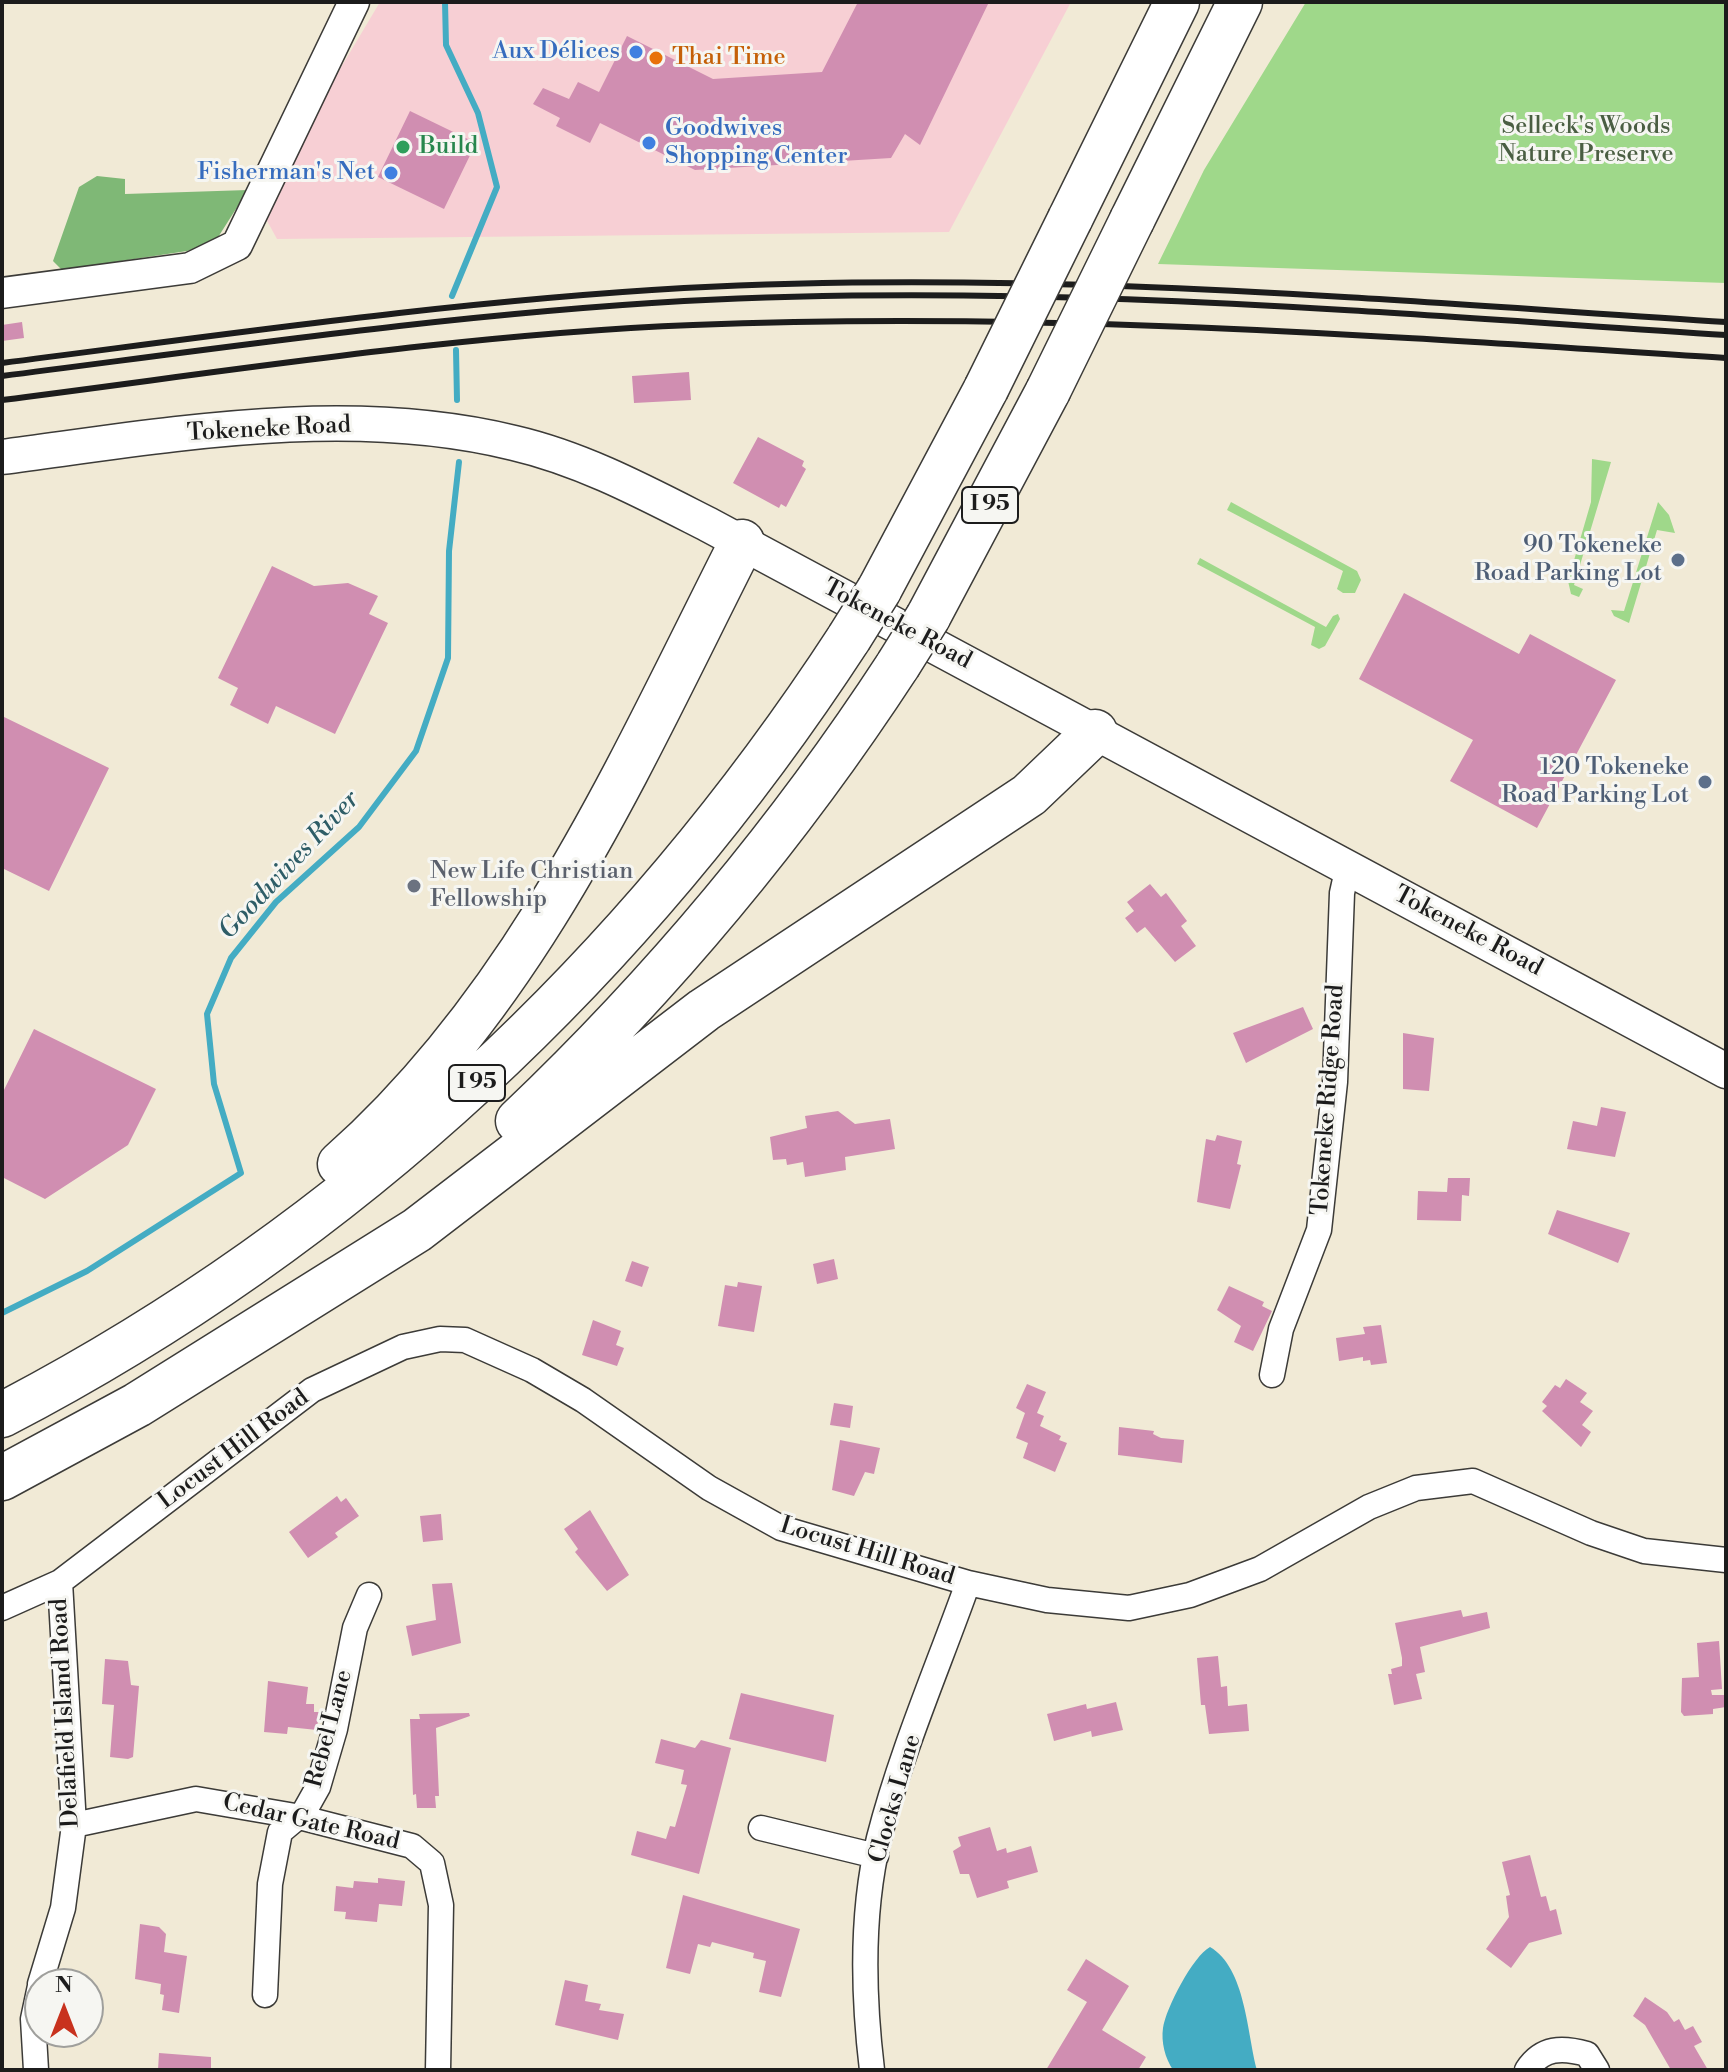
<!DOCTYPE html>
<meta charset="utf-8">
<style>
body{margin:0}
#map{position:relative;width:1728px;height:2072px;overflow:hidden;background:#f1ead6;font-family:"Libre Bodoni",serif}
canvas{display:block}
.frame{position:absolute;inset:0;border:4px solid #1c1c1c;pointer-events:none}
.north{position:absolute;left:24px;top:1968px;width:80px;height:80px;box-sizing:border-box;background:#f6f6f2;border:2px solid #9f9f9c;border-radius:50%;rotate:0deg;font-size:22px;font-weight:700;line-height:32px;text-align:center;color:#1c1c1c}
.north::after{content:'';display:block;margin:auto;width:28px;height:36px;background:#c8321e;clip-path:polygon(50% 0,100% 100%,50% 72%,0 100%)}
</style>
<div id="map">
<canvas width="1728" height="2072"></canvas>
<div class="frame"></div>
<div class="north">N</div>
</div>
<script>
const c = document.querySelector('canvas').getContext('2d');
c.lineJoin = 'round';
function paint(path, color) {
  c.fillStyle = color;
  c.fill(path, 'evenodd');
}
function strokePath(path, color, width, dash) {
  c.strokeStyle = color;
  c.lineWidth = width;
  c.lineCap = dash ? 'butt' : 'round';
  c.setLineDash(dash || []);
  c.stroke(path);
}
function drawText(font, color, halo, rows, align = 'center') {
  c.font = font + ' "Libre Bodoni",serif';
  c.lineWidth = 6;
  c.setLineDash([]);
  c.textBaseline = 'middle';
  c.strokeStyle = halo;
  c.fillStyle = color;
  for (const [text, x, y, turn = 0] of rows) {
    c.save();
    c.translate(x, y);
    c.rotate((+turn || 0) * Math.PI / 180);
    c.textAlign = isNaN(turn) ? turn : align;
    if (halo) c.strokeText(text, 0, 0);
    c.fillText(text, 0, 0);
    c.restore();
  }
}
const built = new Path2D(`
 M 380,2 L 1071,2 L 949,232 L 277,239 L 265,217 L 321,101 Z`);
const green = new Path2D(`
 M 1306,2 L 1726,2 L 1726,283 L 1158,264 L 1204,170 Z
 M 1592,459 L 1611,462 L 1574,585 L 1583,589 L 1579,597 L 1571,594 L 1568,581 L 1591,502 Z
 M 1231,502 L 1357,571 L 1361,580 L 1355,593 L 1343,593 L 1337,589 L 1343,571 L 1227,510 Z
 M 1658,502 L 1669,515 L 1675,533 L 1657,530 L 1629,623 L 1614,616 L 1611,610 L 1624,611 Z
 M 1200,558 L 1326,627 L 1333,616 L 1338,614 L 1340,619 L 1325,646 L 1319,649 L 1311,645 L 1315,627 L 1197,564 Z`);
const forest = new Path2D(`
 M 97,176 L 125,179 L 125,194 L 248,190 L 215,242 L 187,251 L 62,270 L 53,261 L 79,187 Z`);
const water = new Path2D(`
 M 1210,1947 C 1246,1968 1247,2034 1257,2070 L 1173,2070 C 1165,2058 1161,2042 1163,2028 C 1166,2008 1193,1956 1210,1947 Z`);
const stream = new Path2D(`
 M 445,2 L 446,45 L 478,113 L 497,187 L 452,296
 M 456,350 L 457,400
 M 2,1313 L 87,1271 L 241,1173 L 214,1084 L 207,1014 L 231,958 L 276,902 L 359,827 L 416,751 L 448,658 L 449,551 L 459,462`);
const building = new Path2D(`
 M 858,2 L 989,2 L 920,145 L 905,134 L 891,158 L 695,170 L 600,123 L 590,143 L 556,126 L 560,118 L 533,104 L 543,88 L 569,99 L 578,82 L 599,92 L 627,36 L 713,79 L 822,72 Z
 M 410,111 L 476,143 L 444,209 L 378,177 Z
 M 22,322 L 24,338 L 2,341 L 2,325 Z
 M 689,372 L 691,400 L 634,403 L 632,376 Z
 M 758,437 L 804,461 L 802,466 L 806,469 L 786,507 L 781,504 L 779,508 L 733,483 Z
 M 272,566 L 314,586 L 348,583 L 378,596 L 369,614 L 388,623 L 335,734 L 276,706 L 268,724 L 230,705 L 238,688 L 218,678 Z
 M 1404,593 L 1519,654 L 1530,634 L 1616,680 L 1537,828 L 1450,781 L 1473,740 L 1359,679 Z
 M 2,716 L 109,768 L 49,891 L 2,868 Z
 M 1150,884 L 1161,897 L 1166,893 L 1187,921 L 1181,926 L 1196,946 L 1175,962 L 1145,927 L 1137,933 L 1125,918 L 1134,911 L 1127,902 Z
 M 1303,1007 L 1313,1029 L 1246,1063 L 1233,1033 Z
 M 34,1029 L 156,1089 L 128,1145 L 45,1199 L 2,1177 L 2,1094 Z
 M 1403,1033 L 1434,1038 L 1429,1091 L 1403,1089 Z
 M 1601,1107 L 1626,1112 L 1615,1157 L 1567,1149 L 1573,1121 L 1597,1126 Z
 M 838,1111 L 855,1124 L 890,1119 L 895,1149 L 845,1157 L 846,1170 L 805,1177 L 803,1162 L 787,1165 L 786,1159 L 773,1160 L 770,1137 L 807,1128 L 805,1116 Z
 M 1217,1135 L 1242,1141 L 1237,1164 L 1241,1165 L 1230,1209 L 1197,1202 L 1206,1139 L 1215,1141 Z
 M 1448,1178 L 1470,1178 L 1469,1196 L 1462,1195 L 1461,1221 L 1417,1220 L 1418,1191 L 1447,1192 Z
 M 1557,1210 L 1630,1233 L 1618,1263 L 1548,1234 Z
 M 834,1259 L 838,1279 L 817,1284 L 813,1264 Z
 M 632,1261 L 649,1267 L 642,1287 L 625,1281 Z
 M 738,1282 L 762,1286 L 754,1332 L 718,1326 L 725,1285 L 737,1287 Z
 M 1229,1286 L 1264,1302 L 1262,1306 L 1272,1311 L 1253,1351 L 1234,1342 L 1241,1326 L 1217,1310 Z
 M 593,1320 L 621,1331 L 616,1345 L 624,1348 L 617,1366 L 582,1355 Z
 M 1381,1325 L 1387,1363 L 1371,1365 L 1370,1360 L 1363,1361 L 1363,1357 L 1339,1361 L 1336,1338 L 1365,1334 L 1363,1327 Z
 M 1566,1379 L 1587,1393 L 1580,1402 L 1593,1411 L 1582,1425 L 1591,1432 L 1581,1447 L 1542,1411 L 1547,1406 L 1542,1402 L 1555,1385 L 1560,1388 Z
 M 1027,1384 L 1046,1392 L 1037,1413 L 1044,1416 L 1040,1426 L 1061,1436 L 1059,1440 L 1067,1443 L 1055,1472 L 1023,1458 L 1028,1443 L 1016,1438 L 1025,1413 L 1016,1408 Z
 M 834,1403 L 853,1406 L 850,1428 L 830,1425 Z
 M 1119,1427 L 1154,1431 L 1153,1434 L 1161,1438 L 1184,1440 L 1182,1463 L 1118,1455 Z
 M 840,1440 L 880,1448 L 874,1474 L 865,1472 L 854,1496 L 832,1490 Z
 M 337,1496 L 341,1502 L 346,1498 L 359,1516 L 335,1533 L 338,1537 L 308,1558 L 289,1532 Z
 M 590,1510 L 629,1575 L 607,1591 L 575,1552 L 578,1549 L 564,1529 Z
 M 441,1514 L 443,1540 L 423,1542 L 420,1516 Z
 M 452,1583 L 461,1643 L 412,1656 L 406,1626 L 436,1620 L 432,1584 Z
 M 1461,1610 L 1463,1617 L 1487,1612 L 1490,1628 L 1420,1647 L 1425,1672 L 1416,1674 L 1422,1699 L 1394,1705 L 1388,1674 L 1392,1674 L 1391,1669 L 1402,1666 L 1402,1658 L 1395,1623 Z
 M 1719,1641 L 1722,1689 L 1711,1690 L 1712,1695 L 1726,1695 L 1726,1707 L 1713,1709 L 1713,1714 L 1684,1716 L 1681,1712 L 1682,1678 L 1699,1677 L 1697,1643 Z
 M 1218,1656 L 1221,1687 L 1227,1686 L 1228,1706 L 1247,1704 L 1249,1731 L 1209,1734 L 1205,1705 L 1201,1705 L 1197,1658 Z
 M 105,1659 L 128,1661 L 131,1685 L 139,1686 L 133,1757 L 128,1759 L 110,1757 L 114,1705 L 102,1704 Z
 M 268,1681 L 308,1687 L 306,1704 L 314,1704 L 314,1712 L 319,1712 L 317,1730 L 288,1727 L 287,1734 L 264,1732 Z
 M 741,1693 L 834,1715 L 826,1762 L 729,1739 Z
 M 1116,1702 L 1123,1730 L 1092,1737 L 1091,1731 L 1054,1741 L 1047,1714 L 1086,1704 L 1087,1709 Z
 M 469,1713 L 470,1716 L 436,1728 L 439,1796 L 435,1796 L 436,1808 L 417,1808 L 416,1794 L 413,1795 L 410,1719 L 420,1719 L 419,1714 Z
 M 661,1739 L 695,1748 L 701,1740 L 731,1748 L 699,1874 L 631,1855 L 637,1831 L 666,1839 L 670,1826 L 675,1827 L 687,1785 L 681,1784 L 684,1770 L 655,1763 Z
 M 990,1827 L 997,1851 L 1006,1848 L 1007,1853 L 1031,1846 L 1038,1872 L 1007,1881 L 1009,1888 L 977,1898 L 969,1874 L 960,1874 L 953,1851 L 961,1846 L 958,1837 Z
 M 1530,1855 L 1541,1897 L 1546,1896 L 1550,1911 L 1556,1909 L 1562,1934 L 1529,1943 L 1511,1968 L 1486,1949 L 1509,1917 L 1506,1896 L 1510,1895 L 1502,1862 Z
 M 378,1878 L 405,1881 L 402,1906 L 379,1904 L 377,1922 L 345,1919 L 346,1912 L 334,1911 L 336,1886 L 353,1888 L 354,1881 L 378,1883 Z
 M 683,1895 L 800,1929 L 781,1997 L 759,1992 L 766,1961 L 753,1958 L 754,1953 L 712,1942 L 710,1947 L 698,1944 L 690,1974 L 666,1968 Z
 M 140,1924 L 159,1927 L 166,1934 L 164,1952 L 187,1956 L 179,2013 L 162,2010 L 164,1995 L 160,1994 L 161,1984 L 135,1979 Z
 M 1086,1959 L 1129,1986 L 1102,2030 L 1146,2057 L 1138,2070 L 1046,2070 L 1087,2002 L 1067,1990 Z
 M 565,1980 L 588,1985 L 585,2001 L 601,2004 L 599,2010 L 624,2014 L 618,2040 L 555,2025 Z
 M 1645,1997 L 1667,2012 L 1674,2022 L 1679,2019 L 1685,2030 L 1693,2026 L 1702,2042 L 1694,2046 L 1708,2070 L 1671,2070 L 1645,2025 L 1633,2016 Z
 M 159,2053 L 211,2057 L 211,2070 L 158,2070 Z`);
const minor = new Path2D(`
 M 1272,1375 L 1281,1329 L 1319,1230 L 1335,1082 L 1342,893 L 1348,866
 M 2,1608 L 60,1582 L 312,1390 L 403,1347 L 440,1339 L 465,1340 L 532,1370 L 583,1400 L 709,1488 L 781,1528 L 968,1583 L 1047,1600 L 1129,1608 L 1190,1595 L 1260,1569 L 1369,1507 L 1416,1488 L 1473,1481 L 1591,1533 L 1644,1551 L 1726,1560
 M 74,1825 L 196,1799 L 295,1816 L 412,1846 L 432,1863 L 441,1905 L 438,2070
 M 761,1828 L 876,1856
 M 40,1984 L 63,1908 L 74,1825 L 60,1582
 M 265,1995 L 270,1884 L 280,1832 L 304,1812 L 318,1787 L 335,1729 L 355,1628 L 369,1595
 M 36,2070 L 33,2019 L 40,1986
 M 872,2070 C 863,1995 861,1912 879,1838 C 901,1752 938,1667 968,1583
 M 1527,2070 C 1542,2047 1562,2047 1587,2054 L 1597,2070`);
const tertiary = new Path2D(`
 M 2,293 L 190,268 L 237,245 L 354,2`);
const secondary = new Path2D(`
 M 2,457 C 170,435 347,402 514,443 C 583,459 646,493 709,525 L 1726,1071`);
const motorway = new Path2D(`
 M 1070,219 L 1177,2
 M 1132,220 L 1240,2
 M 879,590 L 986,389
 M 928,617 L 1048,391
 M 518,1121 C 663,983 789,832 898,665
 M 340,1164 C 529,997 630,763 742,542
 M 2,1415 C 350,1234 636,965 849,638
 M 2,1478 L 137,1405 L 417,1230 L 704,1010 L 1029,795 L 1095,732`);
const rail = new Path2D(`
 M 2,363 C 229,334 456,301 684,288 C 1031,269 1380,300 1726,322
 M 2,376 C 229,347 456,314 684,301 C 1031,282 1380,313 1726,335
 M 2,400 C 231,371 462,334 693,325 C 1038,311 1382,336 1726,358`);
const motorwayBridge = new Path2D(`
 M 986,389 L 1070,219
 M 1048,391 L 1132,220
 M 849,638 L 879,590
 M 898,665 L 928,617`);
const markers = [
 [636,52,8,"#3f7fe0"],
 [656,58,8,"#e8710a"],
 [649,143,8,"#3f7fe0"],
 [403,147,8,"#2e9e5b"],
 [391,173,8,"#3f7fe0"],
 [1678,560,8,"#5c6f8a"],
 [1705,782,8,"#5c6f8a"],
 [414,886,8,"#6b7280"]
];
const shields = [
 [990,505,56],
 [477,1083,56]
];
const shieldNames = [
 ["I 95",990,505],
 ["I 95",477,1083]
];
const shopNames = [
 ["Aux Délices",620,52],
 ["Goodwives",665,129,"left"],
 ["Shopping Center",665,157,"left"],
 ["Fisherman's Net",375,173]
];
const foodNames = [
 ["Thai Time",672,58]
];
const parkNames = [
 ["Selleck's Woods",1586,127],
 ["Nature Preserve",1586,155]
];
const leisureNames = [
 ["Build",419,147]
];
const streetNames = [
 ["Tokeneke Road",269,430,-3],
 ["Tokeneke Road",897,625,28],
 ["Tokeneke Road",1468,932,28],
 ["Tokeneke Ridge Road",1329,1100,-86],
 ["Locust Hill Road",234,1450,-37],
 ["Locust Hill Road",867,1552,17],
 ["Delafield Island Road",66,1713,-93],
 ["Rebel Lane",330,1729,-75],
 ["Clocks Lane",896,1799,-74],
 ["Cedar Gate Road",311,1823,13]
];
const serviceNames = [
 ["90 Tokeneke",1662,546],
 ["Road Parking Lot",1662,574],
 ["120 Tokeneke",1689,768],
 ["Road Parking Lot",1689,796]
];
const worshipNames = [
 ["New Life Christian",430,872],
 ["Fellowship",430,900]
];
const waterNames = [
 ["Goodwives River",290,866,-47]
];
paint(built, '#f7cfd4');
paint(green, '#9fd88a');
paint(forest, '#7fb876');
paint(water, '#44acc3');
strokePath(stream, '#44acc3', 6);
paint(building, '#d08eb1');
strokePath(minor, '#3c3b38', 27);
strokePath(tertiary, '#3c3b38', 33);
strokePath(secondary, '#3c3b38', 37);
strokePath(motorway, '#3c3b38', 47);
strokePath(minor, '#fff', 24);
strokePath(tertiary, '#fff', 30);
strokePath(secondary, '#fff', 34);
strokePath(motorway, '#fff', 44);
strokePath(rail, '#1c1c1c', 6);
strokePath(motorwayBridge, '#3c3b38', 47, []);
strokePath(motorwayBridge, '#fff', 44);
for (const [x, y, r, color] of markers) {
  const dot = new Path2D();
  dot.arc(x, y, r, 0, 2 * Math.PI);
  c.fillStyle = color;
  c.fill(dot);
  strokePath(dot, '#f6f6f2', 3);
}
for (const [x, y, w] of shields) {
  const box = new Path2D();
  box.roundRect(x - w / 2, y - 18, w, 36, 6);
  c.fillStyle = '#f6f6f2';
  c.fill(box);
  strokePath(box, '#1c1c1c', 2);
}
drawText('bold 22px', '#1c1c1c', null, shieldNames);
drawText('24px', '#366cbe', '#f6f6f2', shopNames, 'right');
drawText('24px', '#c56008', '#f6f6f2', foodNames, 'left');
drawText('24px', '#4a5e42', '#f6f6f2', parkNames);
drawText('24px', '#27864d', '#f6f6f2', leisureNames, 'left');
drawText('24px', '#1c1c1c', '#f6f6f2', streetNames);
drawText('24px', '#4e5e75', '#f6f6f2', serviceNames, 'right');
drawText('24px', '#5b616d', '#f6f6f2', worshipNames, 'left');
drawText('italic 26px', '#2e5d67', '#f6f6f2', waterNames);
</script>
